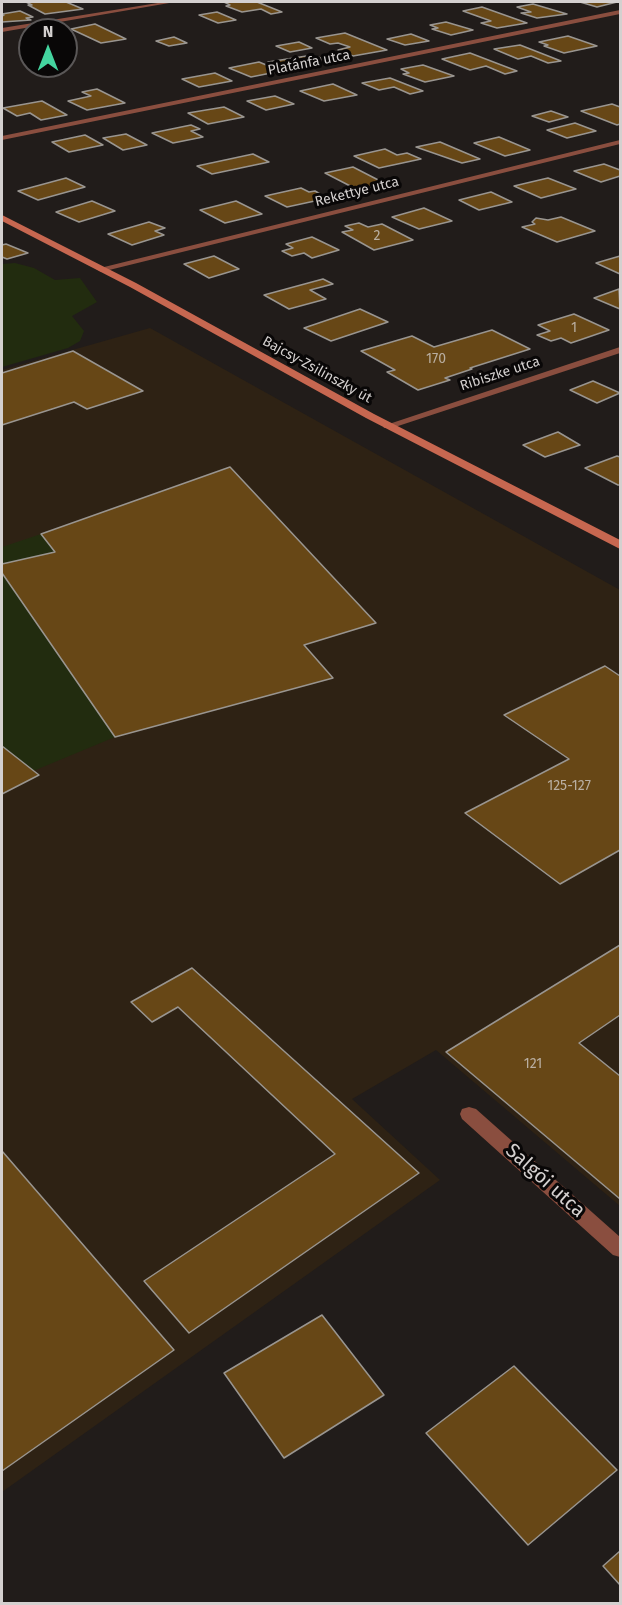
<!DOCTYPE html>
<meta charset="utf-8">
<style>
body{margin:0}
#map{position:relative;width:622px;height:1605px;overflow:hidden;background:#211c1a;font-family:"Fira Sans",sans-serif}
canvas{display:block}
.frame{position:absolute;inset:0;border:3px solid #d4d0cf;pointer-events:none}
.north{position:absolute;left:18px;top:18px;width:60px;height:60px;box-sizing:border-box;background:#090707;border:2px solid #5a5757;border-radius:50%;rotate:0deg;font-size:16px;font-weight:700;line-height:24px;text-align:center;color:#d4d0cf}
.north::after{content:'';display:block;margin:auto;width:21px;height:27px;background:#44d49f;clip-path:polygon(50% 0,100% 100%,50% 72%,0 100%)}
</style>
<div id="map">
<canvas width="622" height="1605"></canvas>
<div class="frame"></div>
<div class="north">N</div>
</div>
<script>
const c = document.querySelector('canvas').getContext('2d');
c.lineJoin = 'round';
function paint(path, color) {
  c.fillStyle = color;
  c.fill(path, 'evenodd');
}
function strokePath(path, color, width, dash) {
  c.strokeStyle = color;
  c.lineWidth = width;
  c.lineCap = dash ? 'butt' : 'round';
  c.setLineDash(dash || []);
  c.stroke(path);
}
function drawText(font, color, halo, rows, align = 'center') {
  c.font = font + ' "Fira Sans",sans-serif';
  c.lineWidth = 6;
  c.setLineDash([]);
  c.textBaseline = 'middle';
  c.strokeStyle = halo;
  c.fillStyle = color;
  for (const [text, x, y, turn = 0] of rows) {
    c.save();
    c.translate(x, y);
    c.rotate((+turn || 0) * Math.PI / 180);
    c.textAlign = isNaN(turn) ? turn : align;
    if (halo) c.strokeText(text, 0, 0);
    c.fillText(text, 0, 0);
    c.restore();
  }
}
const commercial = new Path2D(`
 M 150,328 L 620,590 L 620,1206 L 436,1050 L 352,1099 L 440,1180 L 2,1492 L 2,370 Z`);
const green = new Path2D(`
 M 15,263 L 34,268 L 55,280 L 80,278 L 97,302 L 72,316 L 84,331 L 80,341 L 68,348 L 2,367 L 2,264 Z
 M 41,534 L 55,552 L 2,564 L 2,547 Z
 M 2,573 L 115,737 L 2,784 Z`);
const building = new Path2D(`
 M 26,2 L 66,2 L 83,9 L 45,14 L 28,5 L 32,5 Z
 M 224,2 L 257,2 L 282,12 L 271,14 L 261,9 L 242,12 L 226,6 L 230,5 Z
 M 580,2 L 617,2 L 597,7 Z
 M 533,4 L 567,14 L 537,18 L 521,13 L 531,12 L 517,7 Z
 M 482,7 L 527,23 L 497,28 L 481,23 L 491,21 L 463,11 Z
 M 20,11 L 33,17 L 26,18 L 31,20 L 2,22 L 2,16 L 4,15 L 2,14 Z
 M 217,12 L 236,20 L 218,23 L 199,15 Z
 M 446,22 L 473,30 L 451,35 L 432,29 L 438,28 L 430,25 Z
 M 95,24 L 126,39 L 101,43 L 71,29 Z
 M 345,33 L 387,50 L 353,56 L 338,50 L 350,47 L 338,43 L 330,44 L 316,38 Z
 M 411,34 L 429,41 L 405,45 L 387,39 Z
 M 568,36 L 597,46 L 564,53 L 544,46 L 548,45 L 539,42 Z
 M 174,37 L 187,43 L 169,46 L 156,41 Z
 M 299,42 L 312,48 L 290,52 L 276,46 Z
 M 520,45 L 561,61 L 548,63 L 531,56 L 518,59 L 494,49 Z
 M 470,53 L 517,71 L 505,74 L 486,66 L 470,70 L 442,59 Z
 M 313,55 L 323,59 L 295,68 L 283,67 L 268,62 Z
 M 259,62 L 281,71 L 251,77 L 229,68 Z
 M 423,65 L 454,76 L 425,82 L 403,74 L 409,73 L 401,69 Z
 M 215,73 L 232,81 L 199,87 L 182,79 Z
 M 390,78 L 423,91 L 410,94 L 394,87 L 379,90 L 362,83 Z
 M 333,84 L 357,95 L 324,101 L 300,91 Z
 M 97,89 L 125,103 L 87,110 L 68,101 L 91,96 L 82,92 Z
 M 275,96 L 294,104 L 266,110 L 247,101 Z
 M 42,101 L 67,115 L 41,120 L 30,113 L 17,116 L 3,108 Z
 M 612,104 L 620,107 L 620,124 L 617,125 L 581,111 Z
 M 224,107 L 244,117 L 208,124 L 188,113 Z
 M 551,111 L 568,117 L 549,122 L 532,116 Z
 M 575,123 L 596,131 L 567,138 L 547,130 Z
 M 191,125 L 200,129 L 191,131 L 203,137 L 173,143 L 152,133 Z
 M 126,134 L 147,145 L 123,150 L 103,138 Z
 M 85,135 L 103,145 L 69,152 L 52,142 Z
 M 499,137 L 530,150 L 505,156 L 474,143 Z
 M 440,142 L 480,159 L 462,163 L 416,147 Z
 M 385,149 L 397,155 L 407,153 L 421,159 L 379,168 L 354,156 Z
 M 253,154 L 269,162 L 212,174 L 197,166 Z
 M 604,164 L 620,170 L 620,176 L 601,182 L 574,171 Z
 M 353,167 L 386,184 L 358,190 L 325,173 Z
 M 66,178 L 85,187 L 38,200 L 18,191 Z
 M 548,178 L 576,189 L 541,198 L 514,186 Z
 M 301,188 L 309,192 L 315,191 L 322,195 L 318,196 L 324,199 L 287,207 L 265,196 Z
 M 491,192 L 512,202 L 479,210 L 459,200 Z
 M 92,201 L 115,211 L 79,222 L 56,212 Z
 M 236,201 L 262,214 L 225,223 L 200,210 Z
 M 424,208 L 452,221 L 419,229 L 392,217 Z
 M 561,217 L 595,231 L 557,242 L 522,227 L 535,224 L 532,222 L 536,218 L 548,220 Z
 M 149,222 L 165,228 L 155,231 L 164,235 L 132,245 L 108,234 Z
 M 359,223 L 368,227 L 382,224 L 413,240 L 374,250 L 342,232 L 353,230 L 345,226 Z
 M 312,237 L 339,250 L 312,258 L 304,253 L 292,256 L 282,251 L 293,248 L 286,244 Z
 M 6,244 L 28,253 L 7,259 L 2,257 L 2,245 Z
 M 214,256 L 239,269 L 209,278 L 184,264 Z
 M 620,256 L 620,274 L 596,263 Z
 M 323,279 L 333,284 L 310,290 L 326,299 L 289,309 L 264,295 Z
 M 619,289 L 620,309 L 594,298 Z
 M 360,309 L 388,322 L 331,341 L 304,328 Z
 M 574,314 L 609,330 L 571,343 L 561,338 L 551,341 L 537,335 L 550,331 L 538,325 Z
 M 492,330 L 530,349 L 470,368 L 472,369 L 445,378 L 450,380 L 418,390 L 387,372 L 395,370 L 361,351 L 412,336 L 434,347 Z
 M 73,351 L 143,391 L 87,409 L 74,402 L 2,425 L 2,373 Z
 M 593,381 L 620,393 L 597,403 L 570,390 Z
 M 558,432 L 580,445 L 545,457 L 523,445 Z
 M 617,456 L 620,457 L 620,485 L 618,485 L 585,468 Z
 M 230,467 L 376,623 L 304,645 L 333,678 L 115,737 L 2,573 L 2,564 L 55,552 L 41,534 Z
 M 605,666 L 620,676 L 620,850 L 560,884 L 465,813 L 569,759 L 504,715 Z
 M 2,746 L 39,775 L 2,794 Z
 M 620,945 L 620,1015 L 579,1043 L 620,1076 L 620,1199 L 446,1052 Z
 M 192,968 L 419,1173 L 189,1333 L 144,1281 L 335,1154 L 178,1007 L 152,1022 L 131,1002 Z
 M 2,1151 L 174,1350 L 2,1471 Z
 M 322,1315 L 384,1395 L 284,1458 L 224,1373 Z
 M 514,1366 L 617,1470 L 528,1545 L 426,1433 Z
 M 620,1551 L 620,1585 L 603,1566 Z`);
const street = new Path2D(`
 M 164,2 L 175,2 L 2,32 L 2,28 Z
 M 620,10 L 620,14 L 2,140 L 2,136 Z
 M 620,140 L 620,144 L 101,272 L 96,269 Z
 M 620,347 L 620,353 L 392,428 L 384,428 L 383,426 Z
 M 469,1107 L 476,1109 L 620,1237 L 620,1257 L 613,1255 L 462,1119 L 460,1114 L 462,1109 Z`);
const secondary = new Path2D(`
 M 2,215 L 136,283 L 374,414 L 620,540 L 620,549 L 366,418 L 130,287 L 2,221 Z`);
const farStreetnames = [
 ["Platánfa utca",309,63,-11],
 ["Rekettye utca",357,192,-14],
 ["Bajcsy-Zsilinszky út",317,370,29],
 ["Ribiszke utca",500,374,-18]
];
const numberNames = [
 ["2",377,236],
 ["1",574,328],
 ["170",436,359],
 ["125-127",569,786],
 ["121",533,1064]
];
const nearStreetnames = [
 ["Salgói utca",545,1181,42]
];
paint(commercial, '#2e2214');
paint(green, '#222c0f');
paint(building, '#674716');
strokePath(building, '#999590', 1.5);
paint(street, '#8a4e3f');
paint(secondary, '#c76750');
drawText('14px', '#d4d0cf', '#090707', farStreetnames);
drawText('14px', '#b9aea1', null, numberNames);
drawText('20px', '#d4d0cf', '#090707', nearStreetnames);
</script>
